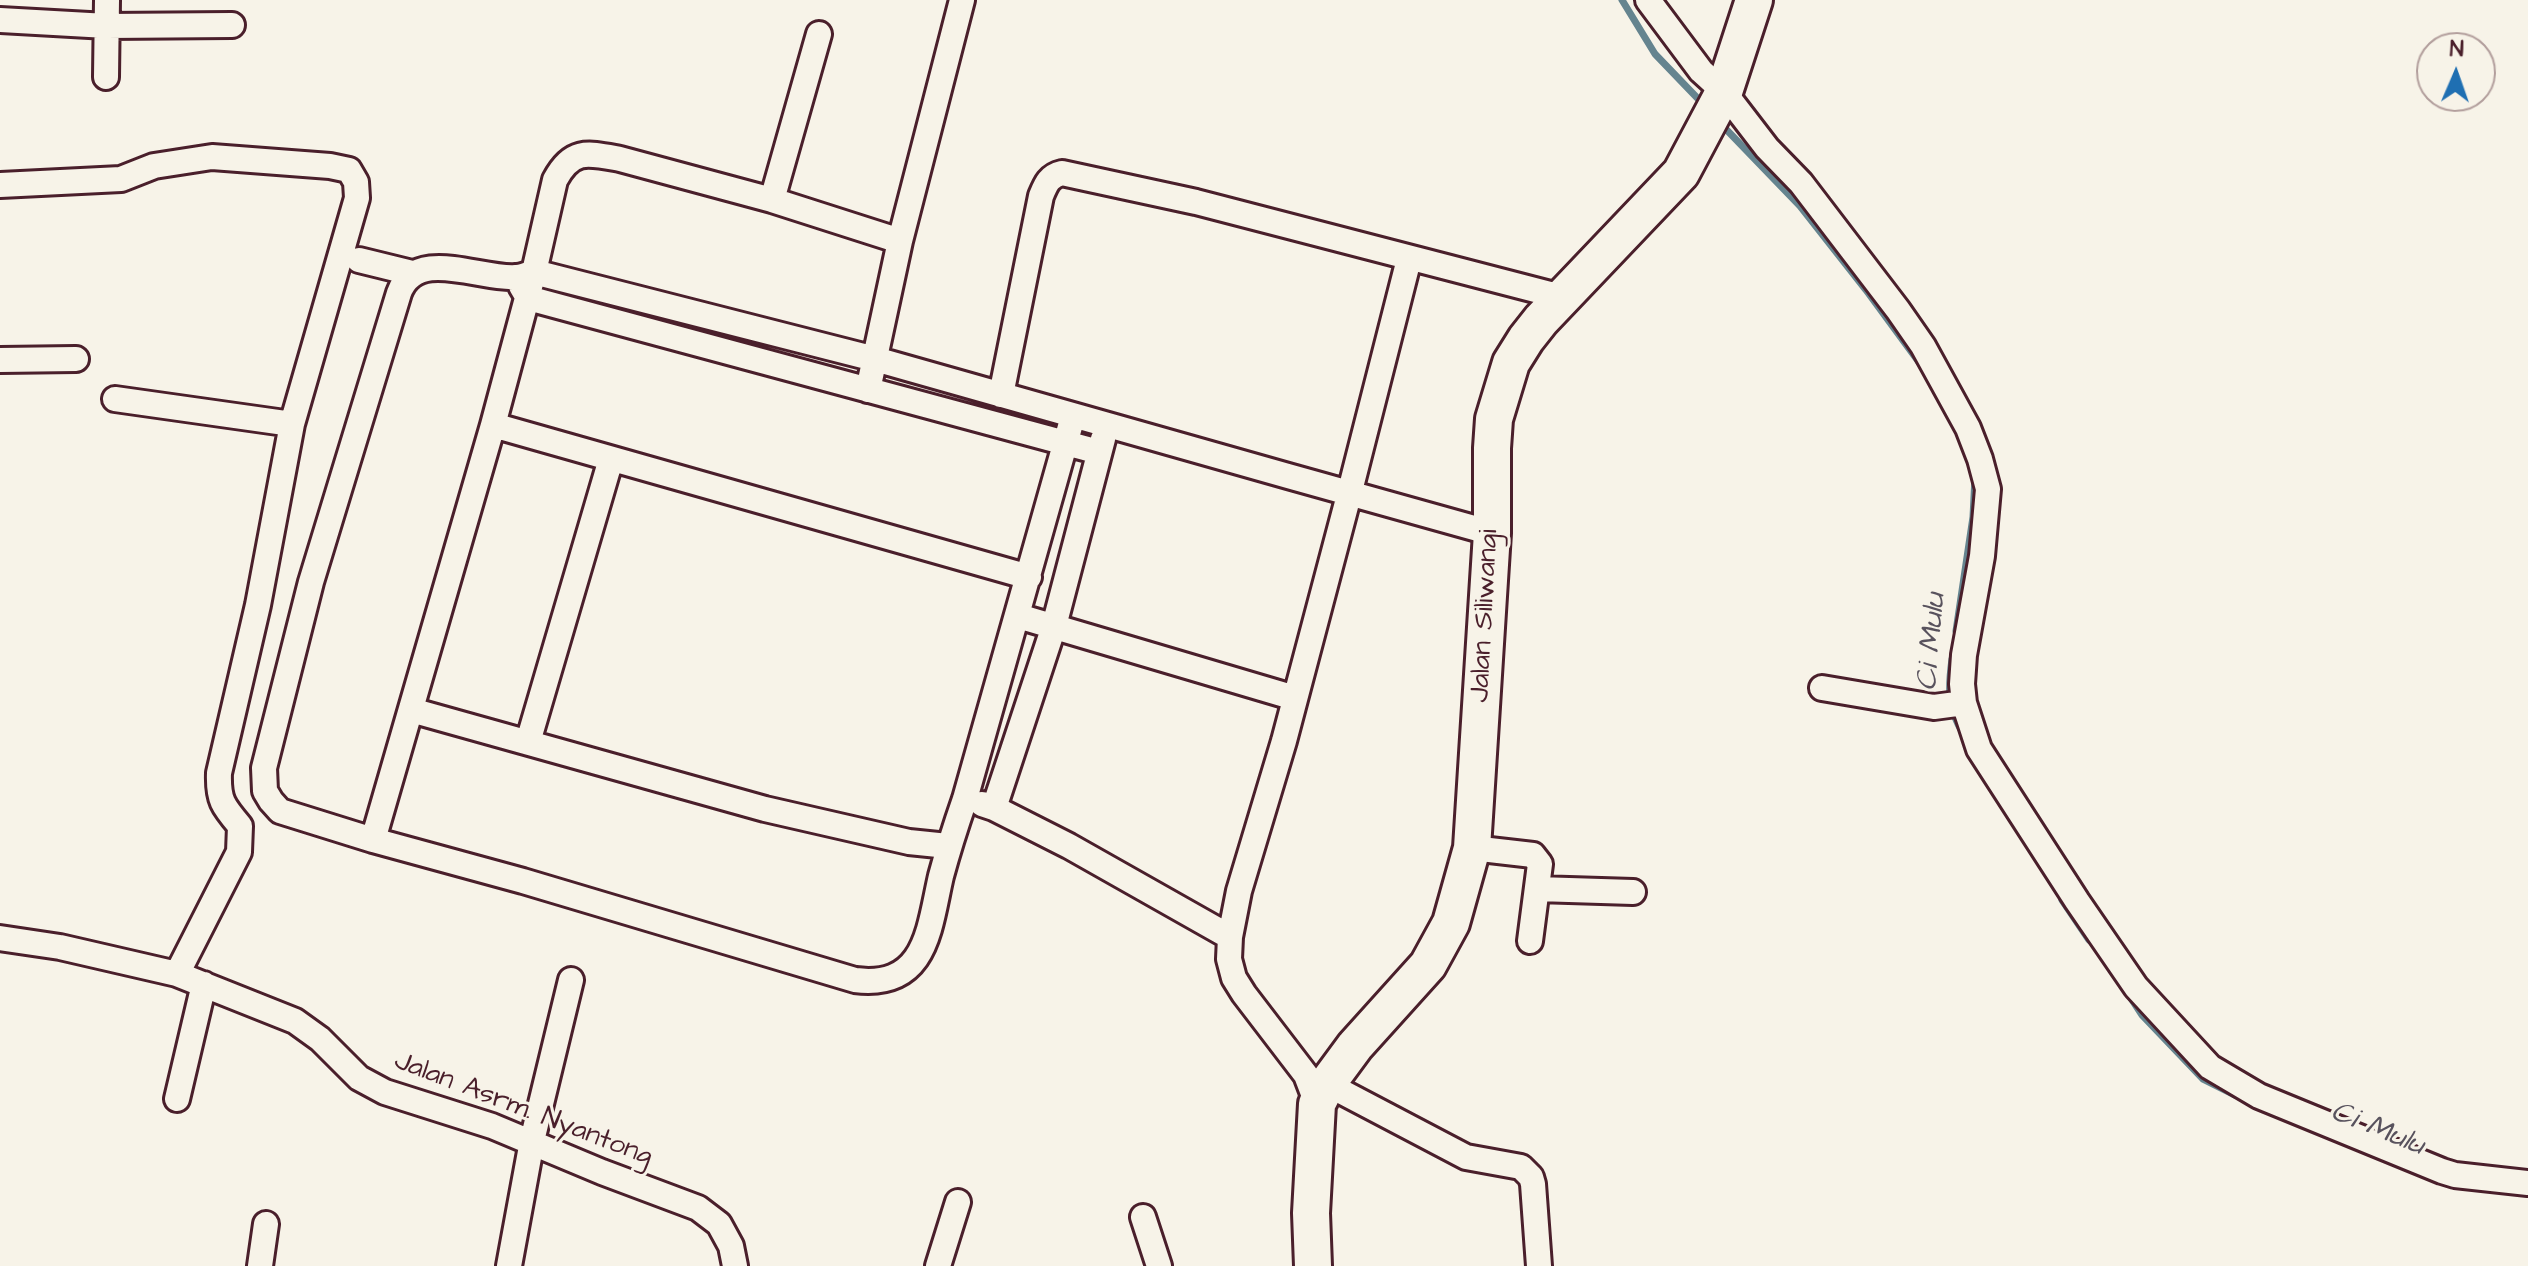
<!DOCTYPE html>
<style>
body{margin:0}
#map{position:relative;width:2528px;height:1266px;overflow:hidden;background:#f7f3e8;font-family:"Architects Daughter",sans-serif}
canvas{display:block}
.north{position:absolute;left:2416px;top:32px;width:80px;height:80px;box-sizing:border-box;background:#f7f3e8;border:2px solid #b29e9c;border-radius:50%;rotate:2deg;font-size:22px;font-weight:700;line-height:32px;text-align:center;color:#4a1f2b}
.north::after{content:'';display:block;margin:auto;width:28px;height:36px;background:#1f6fb2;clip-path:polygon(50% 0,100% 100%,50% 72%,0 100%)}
</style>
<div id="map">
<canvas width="2528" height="1266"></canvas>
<div class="north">N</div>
</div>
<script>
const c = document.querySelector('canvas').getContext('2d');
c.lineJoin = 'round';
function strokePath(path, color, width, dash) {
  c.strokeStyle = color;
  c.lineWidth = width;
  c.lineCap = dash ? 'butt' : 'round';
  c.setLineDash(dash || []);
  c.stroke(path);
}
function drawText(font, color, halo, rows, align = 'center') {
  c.font = font + ' "Architects Daughter",sans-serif';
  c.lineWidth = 6;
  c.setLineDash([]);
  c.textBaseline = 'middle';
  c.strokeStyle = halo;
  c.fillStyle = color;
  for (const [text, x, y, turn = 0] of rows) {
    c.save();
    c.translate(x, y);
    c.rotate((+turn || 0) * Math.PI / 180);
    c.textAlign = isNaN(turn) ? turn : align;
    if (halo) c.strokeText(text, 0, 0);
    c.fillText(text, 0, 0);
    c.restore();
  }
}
const stream = new Path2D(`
 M 1622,0 L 1655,54 L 1704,105
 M 1720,123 L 1800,206 L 1866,290 L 1921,365
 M 1956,631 L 1973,517 L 1975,477
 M 1952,659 C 1948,689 1947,708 1964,735
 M 2062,900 L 2089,940
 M 2129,995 L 2142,1015 L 2203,1079 L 2235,1095`);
const street = new Path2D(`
 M 1648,0 L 1701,71 L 1724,92 L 1767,148 L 1801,183 L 1898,310 L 1923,346 L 1968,428 L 1980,459 L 1988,489 L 1982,556 L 1964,655 L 1962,684 L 1964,703 L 1979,749 L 2077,901 L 2136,987 L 2210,1067 L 2259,1096 L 2442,1171 L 2455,1175 L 2528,1183
 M 0,20 L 107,26 L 232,25
 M 106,77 L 107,0
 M 0,185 L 121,179 L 154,166 L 212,157 L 330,166 L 349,170 L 356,182 L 357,198 L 292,424 L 258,605 L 219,773 C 218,800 223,806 240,826 L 239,852 L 177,974
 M 772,200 L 819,34
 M 900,241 L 962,0
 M 359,260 L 412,273
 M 521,286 L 528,298 L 1099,452
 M 0,360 L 76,359
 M 1001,395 L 1041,196 C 1046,184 1049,176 1062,173 L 1196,202 L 1562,297
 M 115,399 L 292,424
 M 1073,416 L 965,799 C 956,825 948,850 941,876 C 929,928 927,989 855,980 L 523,881 L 373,840 L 280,811 L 271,801 L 265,791 L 264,768 L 311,582 L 399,293 C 416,246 480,280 516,277 C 522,277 529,274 534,272 L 875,359 L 1288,476 L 1492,533
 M 493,425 L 534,272 L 555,180 C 572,148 588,153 620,159 L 772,200 L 900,241 L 868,390
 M 1018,616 L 1295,698
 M 1822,688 L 1934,707 L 1964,703
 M 411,710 L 765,809 L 909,842 L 948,846
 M 528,742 L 611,459
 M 982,804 L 994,808 L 1069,846 L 1230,937
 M 994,808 L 1054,626 L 1103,439
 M 373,840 L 493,425 L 1029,577
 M 1472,848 L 1533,855 L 1540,864 L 1530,941
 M 1537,889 L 1633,892
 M 0,938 L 60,947 L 177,974 L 295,1021 L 320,1039 L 359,1078 L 385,1092 L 492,1126 L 602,1172 L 698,1208 L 719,1224 L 731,1246 L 735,1266
 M 1327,1084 L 1466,1157 L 1521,1167 L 1531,1177 L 1533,1184 L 1539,1266
 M 177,1099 L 204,984
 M 1317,1104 L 1306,1075 L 1244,994 L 1234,978 L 1229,959 L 1230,937 L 1239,891 L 1284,741 L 1349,495 L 1409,259
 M 1143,1217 L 1159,1266
 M 260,1266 L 266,1224
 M 509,1266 L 532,1141 L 571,980
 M 938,1266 L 958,1202`);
const secondary = new Path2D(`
 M 1313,1266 L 1311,1213 L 1317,1104 L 1327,1084 L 1355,1046 L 1428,965 L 1451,923 L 1472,848 L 1492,533 L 1492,448 L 1494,419 L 1511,363 L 1526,339 L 1541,320 L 1681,173 L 1724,92 L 1754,0`);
const streetNames = [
 ["Jalan Siliwangi",1486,616,-87],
 ["Jalan Asrm. Nyantong",523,1110,21]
];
const waterNames = [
 ["Ci Mulu",1933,642,-85],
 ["Ci Mulu",2377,1130,22]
];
strokePath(stream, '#65848f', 7);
strokePath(street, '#4a1f2b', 30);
strokePath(secondary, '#4a1f2b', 42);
strokePath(street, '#f7f3e8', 24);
strokePath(secondary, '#f7f3e8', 36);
drawText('28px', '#4a1f2b', '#f7f3e8', streetNames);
drawText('italic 30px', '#58525d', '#f7f3e8', waterNames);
</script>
